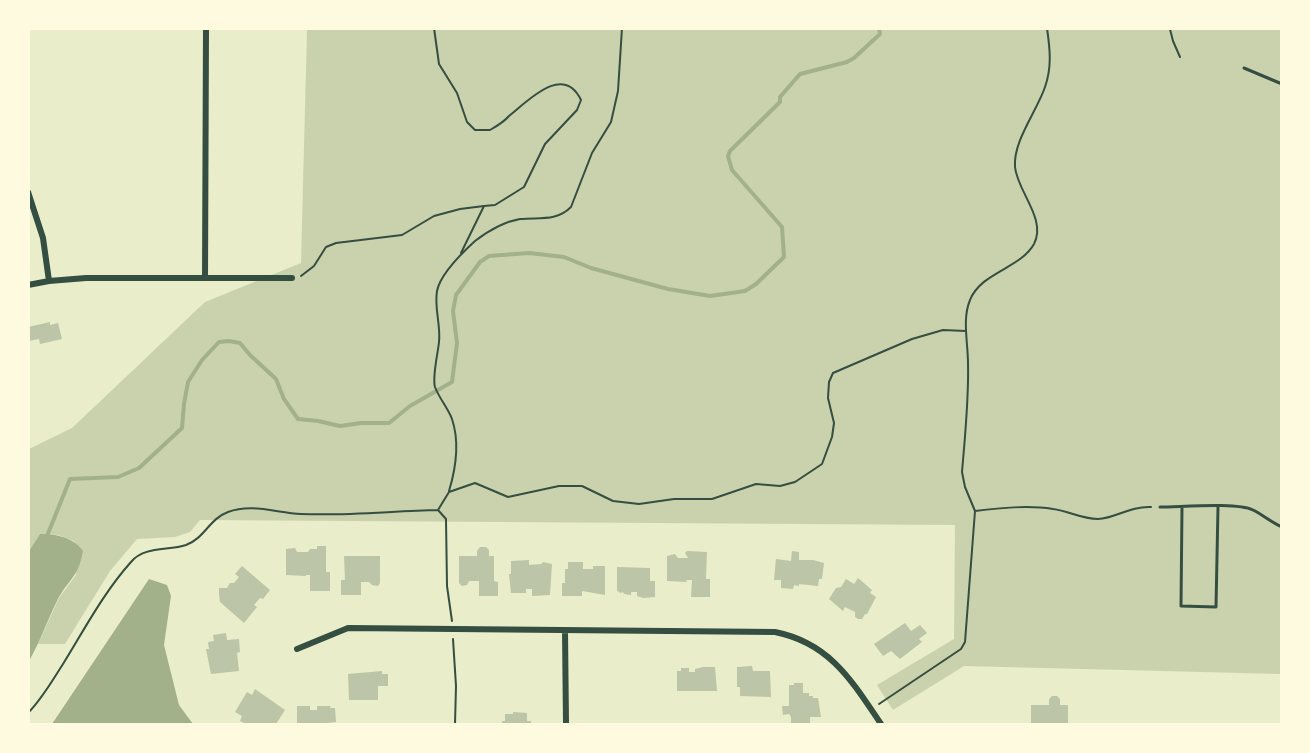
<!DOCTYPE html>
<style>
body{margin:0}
#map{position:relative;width:1310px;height:753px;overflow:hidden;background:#e9edc9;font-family:Roboto,sans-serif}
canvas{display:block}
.frame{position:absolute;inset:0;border:30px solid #fefae0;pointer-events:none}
</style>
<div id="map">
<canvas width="1310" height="753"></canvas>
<div class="frame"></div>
</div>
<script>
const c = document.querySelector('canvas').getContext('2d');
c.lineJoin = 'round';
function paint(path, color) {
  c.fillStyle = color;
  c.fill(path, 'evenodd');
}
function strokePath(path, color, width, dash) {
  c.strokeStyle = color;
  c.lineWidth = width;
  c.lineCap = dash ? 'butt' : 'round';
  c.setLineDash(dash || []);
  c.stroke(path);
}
const green = new Path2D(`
 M 307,29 L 1281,29 L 1281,674 L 964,666 L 893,710 L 877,685 L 954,639 L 955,525 L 200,520 L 190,532 L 175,537 L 137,539 L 110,571 L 65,644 L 38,644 L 59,598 L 76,575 L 74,541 L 58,535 L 40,534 L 29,551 L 29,449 L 72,428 L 205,302 L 301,263 Z`);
const water = new Path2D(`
 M 40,534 C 56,534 73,537 83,551 C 78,579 68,579 57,601 C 47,621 40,642 29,661 L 29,551 Z
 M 149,579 L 167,585 L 171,596 L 164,645 L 179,705 L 193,724 L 52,724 Z`);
const stream = new Path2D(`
 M 47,536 L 70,479 L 118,477 L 139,468 L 182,428 L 184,404 L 188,382 L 202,360 L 219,342 L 229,341 L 240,343 L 250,355 L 276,379 L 284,399 L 298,419 L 318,421 L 340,426 L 361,423 L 389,423 L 410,406 L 452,382 L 457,343 L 453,311 L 456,295 L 480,262 L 489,256 L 529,253 L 564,257 L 591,268 L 668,289 L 710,296 L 745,291 L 756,284 L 784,257 L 782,227 L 732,170 L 728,156 L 730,151 L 780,102 L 780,97 L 800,74 L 847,62 L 854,58 L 880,34 L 879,28`);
const building = new Path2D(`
 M 50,322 L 50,325 L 58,323 L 62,339 L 40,344 L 39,339 L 28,341 L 28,327 Z
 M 317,546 L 326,546 L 326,572 L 330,572 L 330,591 L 310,591 L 310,575 L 306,575 L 306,576 L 286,575 L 286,549 L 295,548 L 297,552 L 308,552 L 310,549 L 317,549 Z
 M 480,547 L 486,547 L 489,550 L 489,556 L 494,556 L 494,581 L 498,582 L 498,596 L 479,596 L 479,581 L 469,581 L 467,585 L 462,586 L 459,583 L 459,556 L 477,556 L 477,551 Z
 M 687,551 L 707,552 L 706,579 L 710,579 L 710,597 L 691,597 L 692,580 L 686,580 L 687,582 L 667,581 L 667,556 L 675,554 L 678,558 L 688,558 L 685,553 Z
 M 792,551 L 799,552 L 799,560 L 813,560 L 824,563 L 822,579 L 819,579 L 818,586 L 799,584 L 799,586 L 794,585 L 793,589 L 781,588 L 781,580 L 774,580 L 776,559 L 791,561 Z
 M 344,556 L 380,556 L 380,583 L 378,586 L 372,585 L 369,582 L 361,582 L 361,595 L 341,595 L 341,580 L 345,580 Z
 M 529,560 L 529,565 L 541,564 L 543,562 L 552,564 L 550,595 L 532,596 L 532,589 L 526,589 L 526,593 L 511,593 L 509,574 L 511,574 L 511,561 Z
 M 568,562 L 583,562 L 583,569 L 593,569 L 593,566 L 605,566 L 605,595 L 582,591 L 582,596 L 562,596 L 562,583 L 565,583 L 565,569 L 568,569 Z
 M 242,566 L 270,590 L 263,599 L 260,598 L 254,605 L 257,607 L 244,623 L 220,602 L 219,594 L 219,588 L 227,588 L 230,583 L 234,583 L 239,577 L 235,574 Z
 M 617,567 L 650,568 L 650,581 L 655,581 L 655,597 L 643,598 L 637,596 L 637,592 L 631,592 L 631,595 L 624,594 L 623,592 L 621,593 L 617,591 Z
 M 858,578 L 872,590 L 870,593 L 876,597 L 867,614 L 865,614 L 862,619 L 858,619 L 855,617 L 855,612 L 845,607 L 843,611 L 829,599 L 836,588 L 841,587 L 846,579 L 854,584 Z
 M 905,623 L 911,631 L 920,625 L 927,633 L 919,639 L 922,642 L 900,659 L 891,651 L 883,656 L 874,644 Z
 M 226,633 L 227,640 L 239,639 L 240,652 L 237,653 L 239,671 L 211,674 L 206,649 L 209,649 L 208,642 L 214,641 L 213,635 Z
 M 752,666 L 753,671 L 770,671 L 771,697 L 740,696 L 740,687 L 737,687 L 737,667 Z
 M 703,667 L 715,667 L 717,691 L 677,691 L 677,671 L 681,671 L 681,668 L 689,668 L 689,672 L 695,672 L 695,669 Z
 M 382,671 L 382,674 L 388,674 L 388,686 L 378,686 L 378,700 L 349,700 L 348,674 Z
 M 794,683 L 803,683 L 803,693 L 809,693 L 809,696 L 813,696 L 813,698 L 818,698 L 821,717 L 810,717 L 810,724 L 791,724 L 791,717 L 789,714 L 783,715 L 782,706 L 789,706 L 789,685 L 794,685 Z
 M 255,689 L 285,710 L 276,724 L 270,723 L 246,724 L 240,721 L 242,716 L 235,712 L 247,692 L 252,695 Z
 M 1052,696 L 1057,696 L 1060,699 L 1060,705 L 1068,705 L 1068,724 L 1031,724 L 1031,705 L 1049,705 L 1049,699 Z
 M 297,706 L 310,706 L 310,710 L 317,710 L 317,706 L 331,706 L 330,708 L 335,708 L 336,722 L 327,723 L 327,724 L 297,724 Z
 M 513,712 L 527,713 L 527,721 L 531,721 L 531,724 L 502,724 L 502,721 L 505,721 L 505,714 L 513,714 Z`);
const path = new Path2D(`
 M 434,28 L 439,64 L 457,93 L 467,122 L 475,130 L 490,130 C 497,126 504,122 509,116 C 528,101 563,63 581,100 L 577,110 L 545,144 L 524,187 L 495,205 L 484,206 L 461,253
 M 1165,28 L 1180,28
 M 1170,29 L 1173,41 L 1180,57
 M 301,276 L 314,266 L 326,247 L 336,243 L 402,235 L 434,216 L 460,209 L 484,206
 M 449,491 C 456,468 460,443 452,419 C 448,408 439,398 435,387 C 432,377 438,353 439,342 C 441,325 434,308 437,291 C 440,275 463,252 475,241 C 488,231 503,222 520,219 C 539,217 556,222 571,207 L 592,153 L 611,122 L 618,91 L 622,28
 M 438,510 L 449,492 L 475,483 L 508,497 L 559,486 L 582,486 L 613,501 L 639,504 L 674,499 L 712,499 L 756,484 L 780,486 L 795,482 L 822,464 L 832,437 L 834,423 L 828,398 L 829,382 L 833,373 L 912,339 L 943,330 L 966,331
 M 975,511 C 1000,508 1028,505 1053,509 C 1069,511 1081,519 1098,519 C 1116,518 1130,506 1151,507
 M 453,639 L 456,686 L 455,724
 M 879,704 L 961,649 L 965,642 L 975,511 L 965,487 L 962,472 C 965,436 969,399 968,363 C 968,343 962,319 970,300 C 981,272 1020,269 1034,244 C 1047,219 1017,191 1015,167 C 1013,141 1037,111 1045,87 C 1052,67 1050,49 1047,28
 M 28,713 C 42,699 52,681 63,664 C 84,630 104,592 131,562 C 144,546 168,551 186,545 C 205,538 209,519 228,512 C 252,503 277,513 301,514 C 346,516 392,511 438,510 L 446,519 L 447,586 L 452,621`);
const service = new Path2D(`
 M 1244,68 L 1282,84
 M 1160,507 C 1181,507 1237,502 1253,510 C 1263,515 1271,522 1282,527
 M 1182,507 L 1181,606 L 1216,607 L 1218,507`);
const minor = new Path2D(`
 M 28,192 L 43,238 L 49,281
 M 205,278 L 206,28
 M 28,285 L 49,281 L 86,278 L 292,278
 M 565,631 L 566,724
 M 297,649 L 348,628 L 775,632 C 830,643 852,681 881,724`);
paint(green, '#cad2ad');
paint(water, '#a3b18a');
strokePath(stream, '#a3b18a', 4);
paint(building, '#bcc5a7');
strokePath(path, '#344e41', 2);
strokePath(service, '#344e41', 3);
strokePath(minor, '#344e41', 6);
</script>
